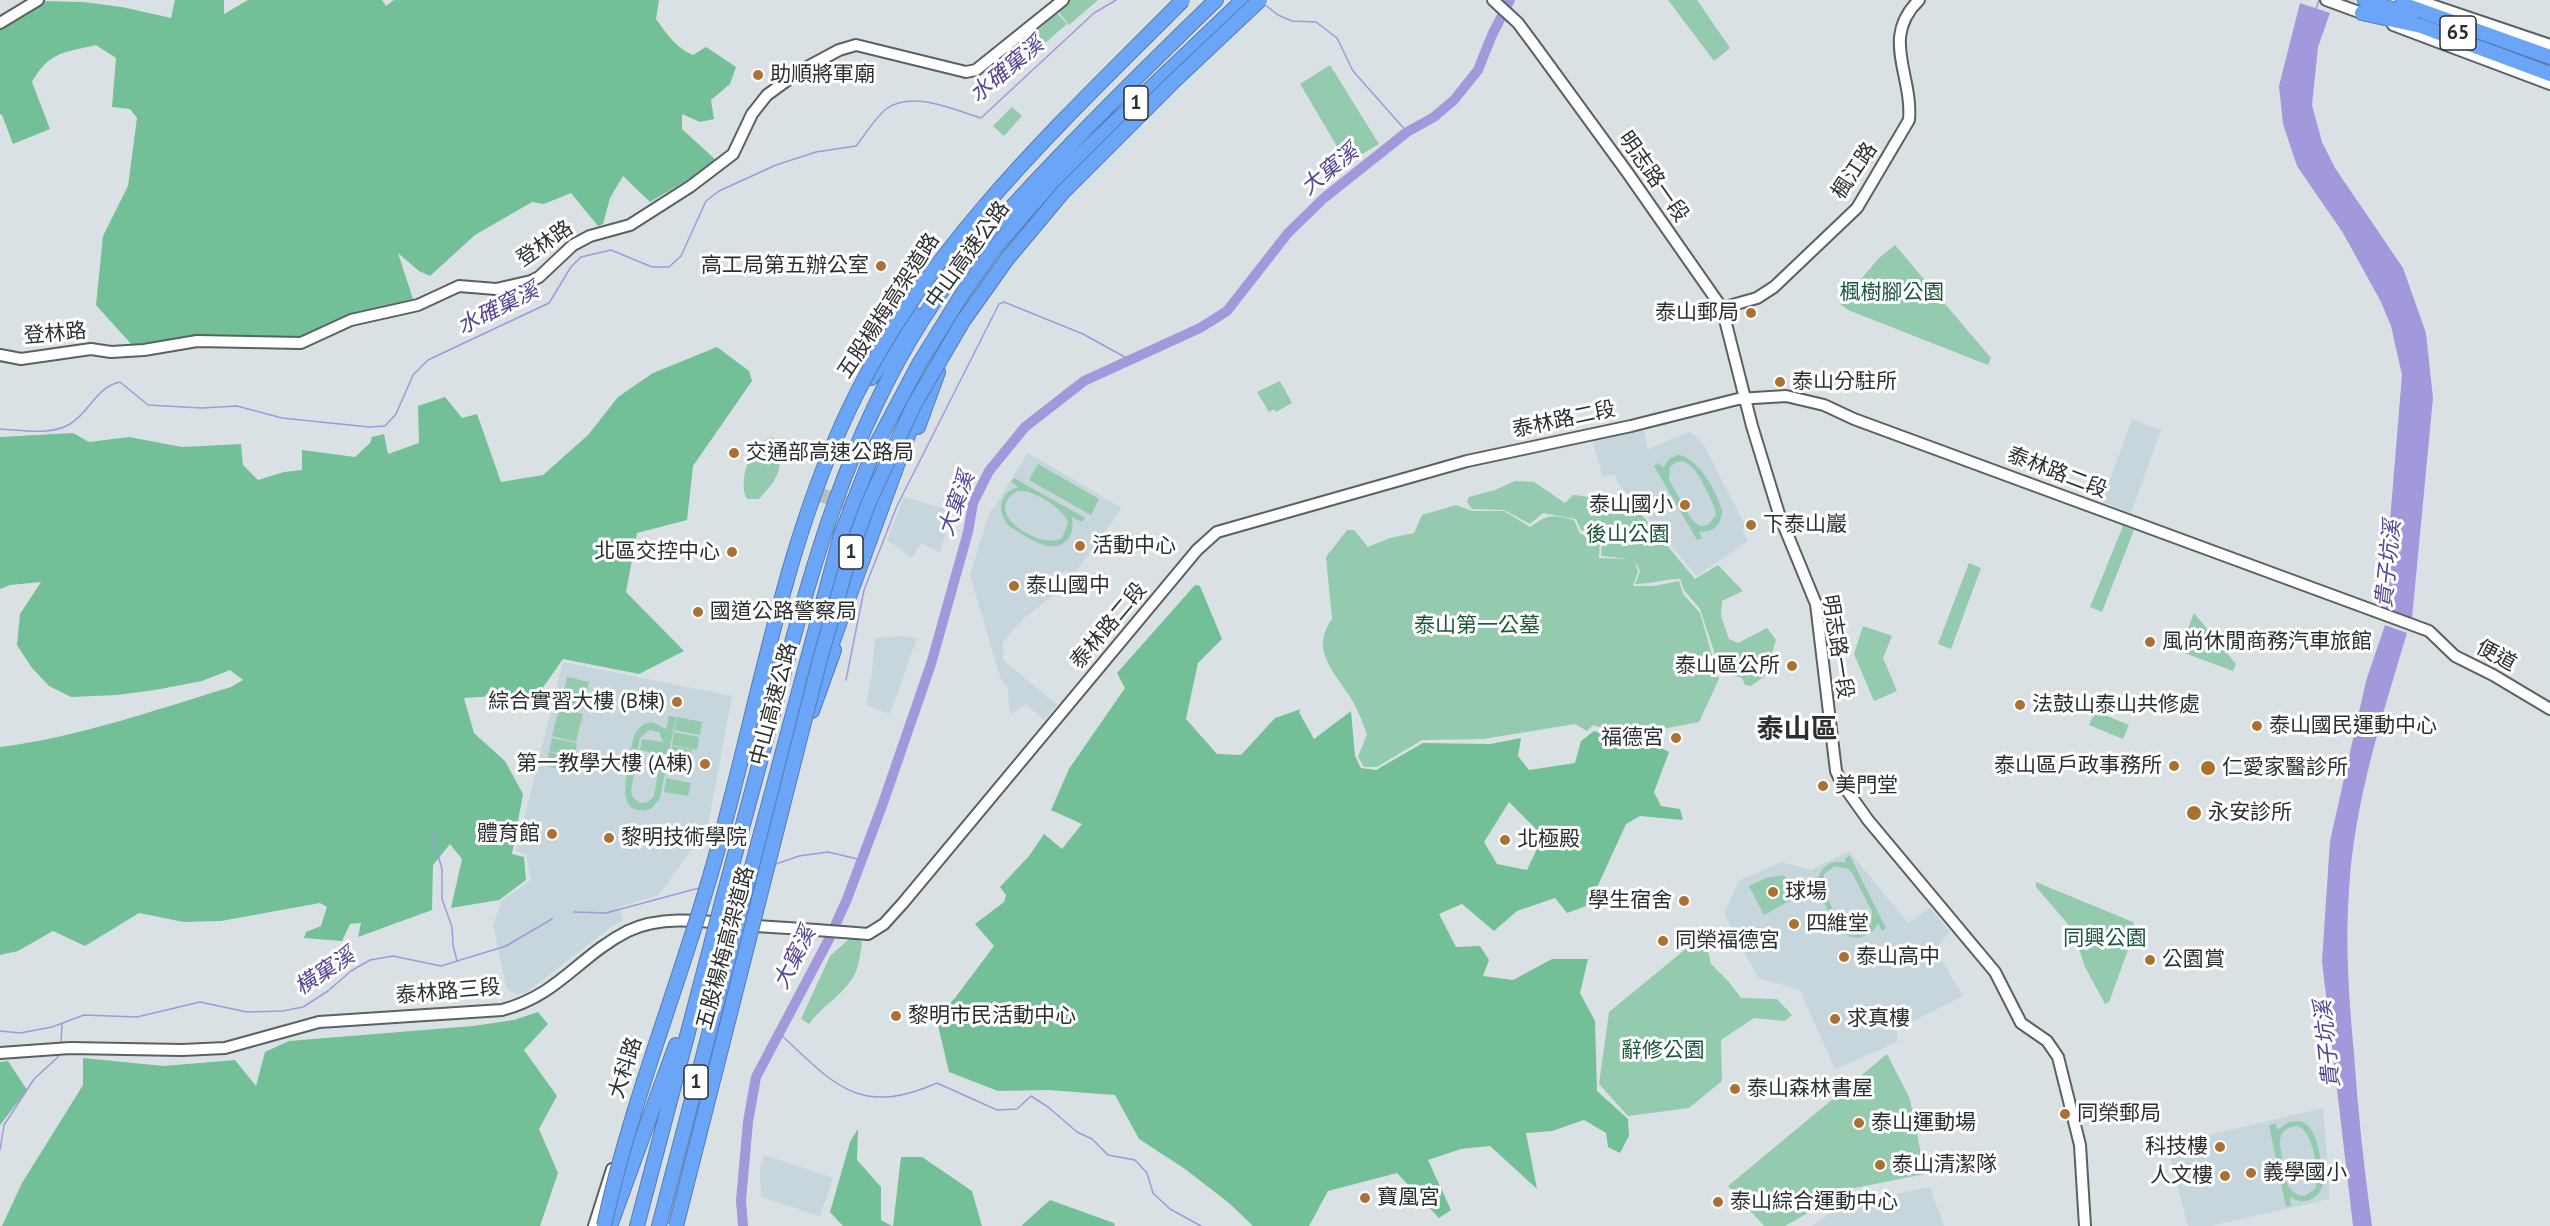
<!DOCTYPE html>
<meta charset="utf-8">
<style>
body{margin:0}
canvas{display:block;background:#dae1e5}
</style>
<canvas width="2550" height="1226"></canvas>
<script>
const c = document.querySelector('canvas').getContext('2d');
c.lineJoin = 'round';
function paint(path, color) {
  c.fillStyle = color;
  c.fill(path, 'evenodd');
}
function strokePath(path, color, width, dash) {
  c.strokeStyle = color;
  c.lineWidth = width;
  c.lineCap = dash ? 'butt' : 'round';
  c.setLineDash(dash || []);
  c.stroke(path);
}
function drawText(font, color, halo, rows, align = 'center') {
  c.font = font + ' "PT Sans","Noto Sans TC",sans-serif';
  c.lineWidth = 6;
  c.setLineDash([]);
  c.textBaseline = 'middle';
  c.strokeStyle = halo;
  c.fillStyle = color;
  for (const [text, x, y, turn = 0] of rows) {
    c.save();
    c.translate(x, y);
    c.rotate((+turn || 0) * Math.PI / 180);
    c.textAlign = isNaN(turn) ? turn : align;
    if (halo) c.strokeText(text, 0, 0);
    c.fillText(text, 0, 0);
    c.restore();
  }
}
const built = new Path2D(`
 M 2132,419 L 2161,430 L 2131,513 L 2102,502 Z
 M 1643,428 L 1648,449 L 1689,432 L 1698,438 L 1703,444 L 1746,527 L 1742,530 L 1748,541 L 1697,576 L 1617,482 L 1615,474 L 1603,477 L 1592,439 Z
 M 1028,453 L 1122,508 L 1075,573 L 1072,576 L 1065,570 L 1053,584 L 1058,589 L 1051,597 L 1023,619 L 1003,642 L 1003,660 L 1057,705 L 1044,720 L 1026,704 L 1012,714 L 1009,710 L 1008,688 L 1000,677 L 970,575 L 988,516 Z
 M 904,497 L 952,511 L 940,553 L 921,543 L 912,558 L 887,540 Z
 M 902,636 L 917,638 L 890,714 L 866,705 L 872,673 L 875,638 Z
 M 563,662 L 732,696 L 708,826 L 659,895 L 619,907 L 623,921 L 611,927 L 527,992 L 516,994 L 508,990 L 506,986 L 493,925 L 502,900 L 531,880 L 526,854 L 516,851 Z
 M 1849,851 L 1908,923 L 1930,908 L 1950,932 L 1935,949 L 1963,996 L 1897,1029 L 1897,1042 L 1835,1069 L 1800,990 L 1758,978 L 1724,913 L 1739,881 L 1782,862 L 1811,870 Z
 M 2323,1108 L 2330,1199 L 2211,1226 L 2188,1226 L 2167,1145 Z
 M 764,1155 L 833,1178 L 820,1216 L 761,1197 L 760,1168 Z
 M 1930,1187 L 1944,1226 L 1812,1226 L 1841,1205 Z`);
const green = new Path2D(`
 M 1069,0 L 1098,0 L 1069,25 L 1057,10 Z
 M 1668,0 L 1697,0 L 1730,48 L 1714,61 Z
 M 1057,13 L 1067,24 L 1045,43 L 1035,32 Z
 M 1330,65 L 1379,144 L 1347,163 L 1300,84 Z
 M 1012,107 L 1022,116 L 1004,136 L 993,126 Z
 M 1895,245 L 1991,358 L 1988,365 L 1848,310 L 1840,304 L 1879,258 Z
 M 1280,381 L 1292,403 L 1276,412 L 1274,409 L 1269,412 L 1257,392 Z
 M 771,437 L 776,440 C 786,467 777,480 759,499 L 747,499 C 737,481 751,443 771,437 Z
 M 1678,455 C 1697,456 1718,493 1722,511 C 1721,525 1713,534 1699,531 L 1702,538 L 1697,540 L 1654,466 L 1659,463 L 1663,468 L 1670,458 ZM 1676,462 C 1682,461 1686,461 1690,465 C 1698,471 1716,506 1716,515 L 1708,525 L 1700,526 L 1692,520 L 1669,480 L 1670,467 Z
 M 1038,464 L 1099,499 L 1091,515 L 1029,480 Z
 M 1014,478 L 1085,518 L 1082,522 L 1072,517 C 1073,525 1073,532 1068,539 C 1052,558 1025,535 1009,526 C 996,511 999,493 1018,487 L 1011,482 ZM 1018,491 C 1032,489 1065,509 1068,523 L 1062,538 C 1042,551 978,512 1018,491 Z
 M 1515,481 L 1534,482 L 1565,503 L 1573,495 C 1592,497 1604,498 1615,515 L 1631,502 L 1695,579 L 1718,565 L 1743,591 L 1722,601 L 1721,616 L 1729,639 L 1738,643 L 1767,628 L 1776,640 L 1765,676 L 1751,686 L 1745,685 L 1742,678 L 1721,672 L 1700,609 L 1684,590 L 1680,579 C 1665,579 1651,584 1635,584 L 1640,571 L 1634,559 L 1638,571 L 1633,586 L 1654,586 L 1679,581 L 1683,594 L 1700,613 L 1719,679 L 1699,722 L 1626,736 L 1593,725 L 1587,731 L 1575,724 L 1483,739 L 1422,740 L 1377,767 L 1364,767 L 1358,757 L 1367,734 C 1363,724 1359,713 1354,703 C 1338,675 1308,652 1332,619 L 1326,557 L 1347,530 L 1354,530 L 1368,547 L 1390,538 L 1414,533 L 1422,515 L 1456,505 L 1472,511 L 1504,511 L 1530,527 C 1548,514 1552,514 1574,520 L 1580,534 L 1600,538 L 1599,558 L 1630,559 L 1601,556 L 1603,533 L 1581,530 L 1576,519 L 1543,513 L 1530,524 L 1504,510 L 1472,509 L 1467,502 L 1469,497 L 1495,490 Z
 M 2123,526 L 2134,530 L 2102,612 L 2090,607 Z
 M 1969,563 L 1981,568 L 1951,649 L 1938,644 Z
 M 2194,613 L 2236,664 L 2233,671 L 2179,651 Z
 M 1863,626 L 1892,636 L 1883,658 L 1897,691 L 1874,701 L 1854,654 Z
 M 567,677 L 589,682 L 583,709 L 561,704 Z
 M 559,708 L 583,714 L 576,742 L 552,736 Z
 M 2095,711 L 2129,725 L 2123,739 L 2089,725 Z
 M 669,716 L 676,717 L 660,798 L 651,809 C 615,818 626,779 630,759 C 631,751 632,739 636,732 C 640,726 645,723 652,722 L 666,729 ZM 649,730 L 659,732 L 663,742 L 642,739 L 640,750 L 660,754 L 662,750 L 654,796 L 648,802 L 640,803 L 633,798 L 631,791 L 640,738 Z
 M 677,717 L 702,722 L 700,735 L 674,730 Z
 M 674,732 L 699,737 L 697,750 L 672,745 Z
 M 552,738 L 577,743 L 574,757 L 549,751 Z
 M 672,746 L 692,750 L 689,769 L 668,765 L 670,756 L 680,758 L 670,755 Z
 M 549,752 L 574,758 L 571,772 L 546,766 Z
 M 666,778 L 691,783 L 688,796 L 664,792 Z
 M 1850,856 L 1886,928 L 1882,931 L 1878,923 C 1875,930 1871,933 1864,936 C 1840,947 1825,902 1816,886 C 1819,869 1829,858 1846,863 L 1845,858 ZM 1835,866 L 1848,869 L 1852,873 L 1872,911 L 1871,925 L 1854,933 C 1838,926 1821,892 1824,874 Z
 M 1784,875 L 1796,897 L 1764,915 L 1749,886 L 1766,878 Z
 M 2036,882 L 2133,922 L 2136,928 L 2109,1002 L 2105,1004 L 2085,967 L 2073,930 L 2036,887 Z
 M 1704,934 L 1711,964 L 1729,982 L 1741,998 L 1777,999 L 1792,1015 L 1785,1021 L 1754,1018 L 1721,1040 L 1722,1081 L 1689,1108 L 1628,1116 L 1599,1084 L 1609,1012 Z
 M 849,939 L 859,939 L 862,943 C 860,954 859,970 852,979 C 841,996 821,1007 809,1024 L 801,1019 L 830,956 Z
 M 1887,1054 L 1910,1099 L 1925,1174 L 1850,1189 L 1785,1226 L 1764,1226 L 1728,1186 Z
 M 2300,1121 C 2320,1128 2320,1162 2324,1180 C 2321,1198 2306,1207 2290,1197 L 2291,1205 L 2286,1207 L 2269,1125 L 2276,1124 L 2277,1130 L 2289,1122 ZM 2298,1126 C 2313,1131 2321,1176 2315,1189 L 2305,1196 C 2281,1195 2283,1162 2280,1144 C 2279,1132 2287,1126 2298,1126 Z`);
const forest = new Path2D(`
 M 175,0 L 224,0 L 224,14 L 248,0 L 382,0 L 386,6 L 394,0 L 659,0 L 656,19 C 666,33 677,49 693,55 L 706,47 L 736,67 L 730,84 L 711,100 L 714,119 L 700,122 L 682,114 L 682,129 L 718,162 L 650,202 L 623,176 L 610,198 L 603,224 L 598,226 L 571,193 L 544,204 L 532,202 L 475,235 L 430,276 L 419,271 L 398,253 L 413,299 L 352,314 L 295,339 L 205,336 L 132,345 L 96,305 L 103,236 L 128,186 L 137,118 L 130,109 L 112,107 L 116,58 L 96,45 C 63,53 50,51 32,82 L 50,129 L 13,144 L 2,115 L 0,114 L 0,25 L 36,1 L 83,2 L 122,7 L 171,18 Z
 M 717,347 L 749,371 L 752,381 L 693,466 L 687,520 L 637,533 L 626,592 L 684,651 L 639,674 L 563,659 L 539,693 L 464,698 L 474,733 L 505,761 L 523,794 L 512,854 L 524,857 L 526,880 L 499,900 L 451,908 L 462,859 L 450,844 L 433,865 L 432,910 L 358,937 L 361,923 L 350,924 L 342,941 L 304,938 L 306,932 L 321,926 L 327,907 L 320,903 L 221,921 L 184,922 L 139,913 L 85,946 L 53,931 L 18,951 L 0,955 L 0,747 C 79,737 155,710 231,687 L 243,680 L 230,670 L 202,681 L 155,690 L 117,695 L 71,697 L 49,686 L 32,668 L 17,645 L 20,614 L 41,582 L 10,585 L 0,589 L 0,437 L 73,433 L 89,442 L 129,437 L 182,447 L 241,444 L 243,465 L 258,480 L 284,472 L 302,470 L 302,450 L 355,457 L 370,443 L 372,437 L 384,434 L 388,454 L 419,443 L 418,406 L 445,397 L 462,418 L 477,414 L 501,482 L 543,475 L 588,435 L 618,397 L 653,373 Z
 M 1195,585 L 1200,586 L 1222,639 L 1198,663 L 1186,719 L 1217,754 L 1241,755 L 1275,718 L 1301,709 L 1299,712 L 1314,739 L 1351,711 L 1355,756 L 1361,768 L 1376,770 L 1423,743 L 1490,744 L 1521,738 L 1518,756 L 1529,770 L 1575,763 L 1581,741 L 1594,731 L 1621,740 L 1645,740 L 1669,752 L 1654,792 L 1661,806 L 1680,809 L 1683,820 L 1640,816 L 1626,824 L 1589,905 L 1567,913 L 1555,898 L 1517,911 L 1494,931 L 1462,904 L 1439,914 L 1456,947 L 1480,946 L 1489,960 L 1483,976 L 1513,980 L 1552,959 L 1588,959 L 1580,993 L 1595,1021 L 1597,1091 L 1628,1119 L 1629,1136 L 1620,1153 L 1608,1147 L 1606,1133 L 1584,1120 L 1552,1131 L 1526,1133 L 1537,1189 L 1490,1146 L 1461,1149 L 1428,1160 L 1451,1210 L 1439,1218 L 1397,1173 L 1328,1191 L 1309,1226 L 1253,1226 L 1229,1203 L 1185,1169 L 1139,1139 L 1115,1095 L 1048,1090 L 998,1091 L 949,1072 L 936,1017 L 955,998 L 994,946 L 975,924 L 1004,902 L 1006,895 L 1000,887 L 1029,856 L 1044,834 L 1062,849 L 1082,824 L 1051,810 L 1069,769 L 1125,688 L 1117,673 ZM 1509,802 L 1543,836 L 1527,870 L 1497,864 L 1484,842 Z
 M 538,1012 L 548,1024 L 524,1050 L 557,1096 L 539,1129 L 558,1173 L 540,1226 L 2,1226 L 22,1183 L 83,1085 L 83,1058 L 164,1066 L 235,1060 L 256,1086 L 265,1052 L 289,1041 L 473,1026 L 514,1020 Z
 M 8,1061 L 27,1090 L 0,1125 L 0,1062 Z
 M 858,1129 L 857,1160 L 881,1187 L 881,1220 L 892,1226 L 843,1226 L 830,1212 L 850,1142 Z
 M 901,1157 L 922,1157 L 972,1191 L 982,1226 L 893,1226 Z
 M 1050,1200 L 1114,1223 L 1115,1226 L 1021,1226 Z`);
const water = new Path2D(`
 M 2300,3 L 2330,13 L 2318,47 L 2312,105 L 2322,142 L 2335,168 L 2403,268 L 2426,333 L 2433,398 L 2412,618 L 2386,608 L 2385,581 L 2402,375 L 2391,326 L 2381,302 L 2343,233 L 2297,166 L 2283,124 L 2279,86 Z
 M 2385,625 L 2407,633 C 2382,717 2354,803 2349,890 C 2345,945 2349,999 2354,1054 C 2358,1112 2364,1169 2372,1226 L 2353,1226 L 2322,961 L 2330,841 L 2366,681 Z`);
const stream = new Path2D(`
 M 1264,4 L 1278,15 L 1292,21 L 1316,22 L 1337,38 L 1353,71 L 1407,132
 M 2316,9 L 2319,0
 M 0,429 C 22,430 50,436 70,424 C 90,412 96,387 120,382 L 148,405 L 202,408 L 237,406 L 282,418 L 369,427 L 385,426 L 396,414 L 413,375 L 428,360 L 549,303 L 571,267 L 581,257 L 611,250 L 652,267 L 669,267 L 681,256 L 706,201 L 719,191 L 776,165 L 816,152 L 856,146 C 865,135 875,118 886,109 C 913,90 954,110 981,118 L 1094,13 L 1116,0
 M 846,680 L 864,590 L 897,506 L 999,304 L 1004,302 L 1083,334 L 1132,361
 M 431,831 L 442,869 L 442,899 L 452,927 L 453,945 L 457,961
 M 776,864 L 799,856 L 828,852 L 862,860
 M 574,912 L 606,913 L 699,888
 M 0,1031 L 20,1033 L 52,1027 L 84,1015 L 137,1017 L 200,1002 L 247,1012 L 283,1011 L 303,1007 L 328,991 L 351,971 L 370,960 L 393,956 L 441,966 L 506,946 L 552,919
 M 778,1032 C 833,1083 858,1118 937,1083 L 997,1110 L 1017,1109 L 1031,1096 L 1048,1107 L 1077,1132 L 1092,1139 L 1108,1155 L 1135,1160 L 1147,1173 L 1153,1193 L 1170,1209 L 1201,1226
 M 61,1043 L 62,1024
 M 0,1150 L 4,1125 L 34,1079 L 58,1057 L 59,1054`);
const river = new Path2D(`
 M 743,1226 L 741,1200 L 748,1122 L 756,1077 L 829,939 L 847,899 L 882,806 L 931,664 L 968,532 L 973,503 L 989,471 L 1025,427 L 1084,381 L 1200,328 L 1227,311 L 1288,233 L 1324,198 L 1407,132 L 1434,117 L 1454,100 L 1478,70 L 1492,35 L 1510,0`);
const highwayTunnel = new Path2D(`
 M 821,495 L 863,509`);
const secondary = new Path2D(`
 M 1493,0 L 1518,23 L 1538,50 L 1627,172 L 1722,308 L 1752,426 L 1779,514 L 1816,604 L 1836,771 L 1841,782 L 1868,820 L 1995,972 L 2021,1023 L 2047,1041 L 2058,1057 L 2080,1145 L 2085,1226
 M 2326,0 L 2367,15
 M 2417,0 L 2550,45
 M 0,23 L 38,0
 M 2393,25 L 2550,84
 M 1722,308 L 1757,298 L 1774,287 L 1857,208 L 1909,120 C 1913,74 1880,38 1919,0
 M 0,355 L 21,359 L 91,349 L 111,352 L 144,350 L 197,341 L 301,343 L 351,320 L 418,305 L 459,286 L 496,289 L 531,281 L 539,277 L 573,245 L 590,236 L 630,225 L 691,186 L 733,154 L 752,114 L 767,95 L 800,71 L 839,50 L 856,45 L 966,72 L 976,70 L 1063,0
 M 0,1053 L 70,1048 L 182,1050 L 225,1048 L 319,1022 L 502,1010 C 559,995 580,955 628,931 C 666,913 714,923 754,926 C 792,928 830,931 868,934 L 884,924 L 903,903 L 1197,550 L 1217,532 L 1467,461 L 1631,426 L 1738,399 L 1786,396 L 1824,405 L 1854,419 L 2429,631 L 2455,656 L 2493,675 L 2550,709
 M 594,1226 L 612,1169`);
const highway = new Path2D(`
 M 2365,0 L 2411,16
 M 2402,4 L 2550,57
 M 2362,13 L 2421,26 L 2550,74
 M 871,378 L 916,315
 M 918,427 L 938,372
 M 827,657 L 915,416
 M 812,711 L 834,650
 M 760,734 L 772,655
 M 742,904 L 841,535 L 876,445 L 919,364 L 963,293 L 994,249 L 1030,207 L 1073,162 L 1243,0
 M 721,906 C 740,836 759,765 778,695 C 812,564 849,436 922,320 C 954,269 995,225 1036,181 C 1094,119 1155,59 1216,0
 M 610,1226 L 676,1045
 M 637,1226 L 712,941
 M 659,1226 L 734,938`);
const highwayBridge = new Path2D(`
 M 734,938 L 742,904
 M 712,941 L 721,906
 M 604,1226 C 630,1106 677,991 711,873 C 758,713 781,545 856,395 C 933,240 1063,121 1183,0
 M 676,1226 L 820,659 L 851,551 L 869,502 L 914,405 L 963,321 L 1007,259 L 1063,192 L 1172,83 L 1260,0`);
const markers = [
 [758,75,6,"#ac7032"],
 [881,266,6,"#ac7032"],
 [1751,313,6,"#ac7032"],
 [1780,382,6,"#ac7032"],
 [734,453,6,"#ac7032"],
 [1685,505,6,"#ac7032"],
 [1751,525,6,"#ac7032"],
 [1080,546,6,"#ac7032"],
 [732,552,6,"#ac7032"],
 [1014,586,6,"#ac7032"],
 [698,612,6,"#ac7032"],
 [2150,642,6,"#ac7032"],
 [1792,666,6,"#ac7032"],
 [677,702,6,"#ac7032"],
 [2020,705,6,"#ac7032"],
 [2257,726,6,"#ac7032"],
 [1676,738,6,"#ac7032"],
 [705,764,6,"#ac7032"],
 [2174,766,6,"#ac7032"],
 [2208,768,8,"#ac7032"],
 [1823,786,6,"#ac7032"],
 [2194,813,8,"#ac7032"],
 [552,834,6,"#ac7032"],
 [609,838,6,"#ac7032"],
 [1505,840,6,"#ac7032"],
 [1773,892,6,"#ac7032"],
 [1684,901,6,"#ac7032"],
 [1794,924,6,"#ac7032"],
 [1663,941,6,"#ac7032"],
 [1844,957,6,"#ac7032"],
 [2150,960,6,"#ac7032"],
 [896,1016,6,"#ac7032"],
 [1835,1019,6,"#ac7032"],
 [1735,1089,6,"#ac7032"],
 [2065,1114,6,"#ac7032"],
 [1859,1123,6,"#ac7032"],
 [2220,1147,6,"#ac7032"],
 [1880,1165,6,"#ac7032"],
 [2251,1173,6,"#ac7032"],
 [2225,1176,6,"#ac7032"],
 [1365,1198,6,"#ac7032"],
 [1718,1202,6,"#ac7032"]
];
const shields = [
 [2458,33,36],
 [1136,103,24],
 [851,552,24],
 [696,1082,24]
];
const shieldNames = [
 ["65",2458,33],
 ["1",1136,103],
 ["1",851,552],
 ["1",696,1082]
];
const poiNames = [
 ["助順將軍廟",770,75],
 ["高工局第五辦公室",869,266,"right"],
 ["泰山郵局",1739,313,"right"],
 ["泰山分駐所",1792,382],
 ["交通部高速公路局",746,453],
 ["泰山國小",1673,505,"right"],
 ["下泰山巖",1763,525],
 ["活動中心",1092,546],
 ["北區交控中心",720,552,"right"],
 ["泰山國中",1026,586],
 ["國道公路警察局",710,612],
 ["風尚休閒商務汽車旅館",2162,642],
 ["泰山區公所",1780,666,"right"],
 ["綜合實習大樓 (B棟)",665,702,"right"],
 ["法鼓山泰山共修處",2032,705],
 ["泰山國民運動中心",2269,726],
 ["福德宮",1664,738,"right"],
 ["第一教學大樓 (A棟)",693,764,"right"],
 ["泰山區戶政事務所",2162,766,"right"],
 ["仁愛家醫診所",2222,768],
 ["美門堂",1835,786],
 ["永安診所",2208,813],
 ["體育館",540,834,"right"],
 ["黎明技術學院",621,838],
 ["北極殿",1517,840],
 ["球場",1785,892],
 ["學生宿舍",1672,901,"right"],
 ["四維堂",1806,924],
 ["同榮福德宮",1675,941],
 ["泰山高中",1856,957],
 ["公園賞",2162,960],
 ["黎明市民活動中心",908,1016],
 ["求真樓",1847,1019],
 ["泰山森林書屋",1747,1089],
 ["同榮郵局",2077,1114],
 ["泰山運動場",1871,1123],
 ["科技樓",2208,1147,"right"],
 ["泰山清潔隊",1892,1165],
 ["義學國小",2263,1173],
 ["人文樓",2213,1176,"right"],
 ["寶凰宮",1377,1198],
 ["泰山綜合運動中心",1730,1202]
];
const streetNames = [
 ["楓江路",1855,171,-56],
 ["明志路一段",1653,177,55],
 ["登林路",545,244,-35],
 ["中山高速公路",968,255,-54],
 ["五股楊梅高架道路",889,306,-57],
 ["登林路",55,334,-5],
 ["泰林路二段",1564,420,-12],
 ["泰林路二段",2057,473,21],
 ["泰林路二段",1109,626,-50],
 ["明志路一段",1837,647,81],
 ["便道",2496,656,28],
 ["中山高速公路",774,704,-75],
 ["五股楊梅高架道路",726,948,-75],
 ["泰林路三段",448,992,-5],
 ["大科路",626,1068,-72]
];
const parkNames = [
 ["楓樹腳公園",1892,293],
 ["後山公園",1628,535],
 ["泰山第一公墓",1477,626],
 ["同興公園",2105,939],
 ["辭修公園",1663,1051]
];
const waterNames = [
 ["水確窠溪",1007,70,-40],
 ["大窠溪",1330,170,-39],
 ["水確窠溪",498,309,-27],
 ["大窠溪",957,504,-70],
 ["貴子坑溪",2389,564,-84],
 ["大窠溪",795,958,-63],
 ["橫窠溪",325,972,-33],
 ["貴子坑溪",2328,1044,-96]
];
const districtNames = [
 ["泰山區",1797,730]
];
paint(built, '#c7d5dc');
paint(green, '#94caad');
paint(forest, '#73c098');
paint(water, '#a199dc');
strokePath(stream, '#a199dc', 1.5);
strokePath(river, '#a199dc', 10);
strokePath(highwayTunnel, '#b7bdc1', 14, [14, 7]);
strokePath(secondary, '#5a6164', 14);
strokePath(highway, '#557cb2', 16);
strokePath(secondary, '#fff', 10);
strokePath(highway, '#6ba5f8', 14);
strokePath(highwayBridge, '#557cb2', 16, []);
strokePath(highwayBridge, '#6ba5f8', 14);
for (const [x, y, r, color] of markers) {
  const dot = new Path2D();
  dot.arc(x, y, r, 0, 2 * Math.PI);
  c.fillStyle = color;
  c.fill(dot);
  strokePath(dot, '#fff', 2);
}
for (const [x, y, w] of shields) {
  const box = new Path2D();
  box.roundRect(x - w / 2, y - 17, w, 34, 4.5);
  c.fillStyle = '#fff';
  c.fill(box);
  strokePath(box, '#2c2f30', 1.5);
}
drawText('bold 20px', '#2c2f30', null, shieldNames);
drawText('21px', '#2c2f30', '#fff', poiNames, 'left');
drawText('21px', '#2c2f30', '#fff', streetNames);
drawText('21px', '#1a563b', '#fff', parkNames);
drawText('italic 22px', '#554595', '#fff', waterNames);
drawText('bold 27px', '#2c2f30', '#fff', districtNames);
</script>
